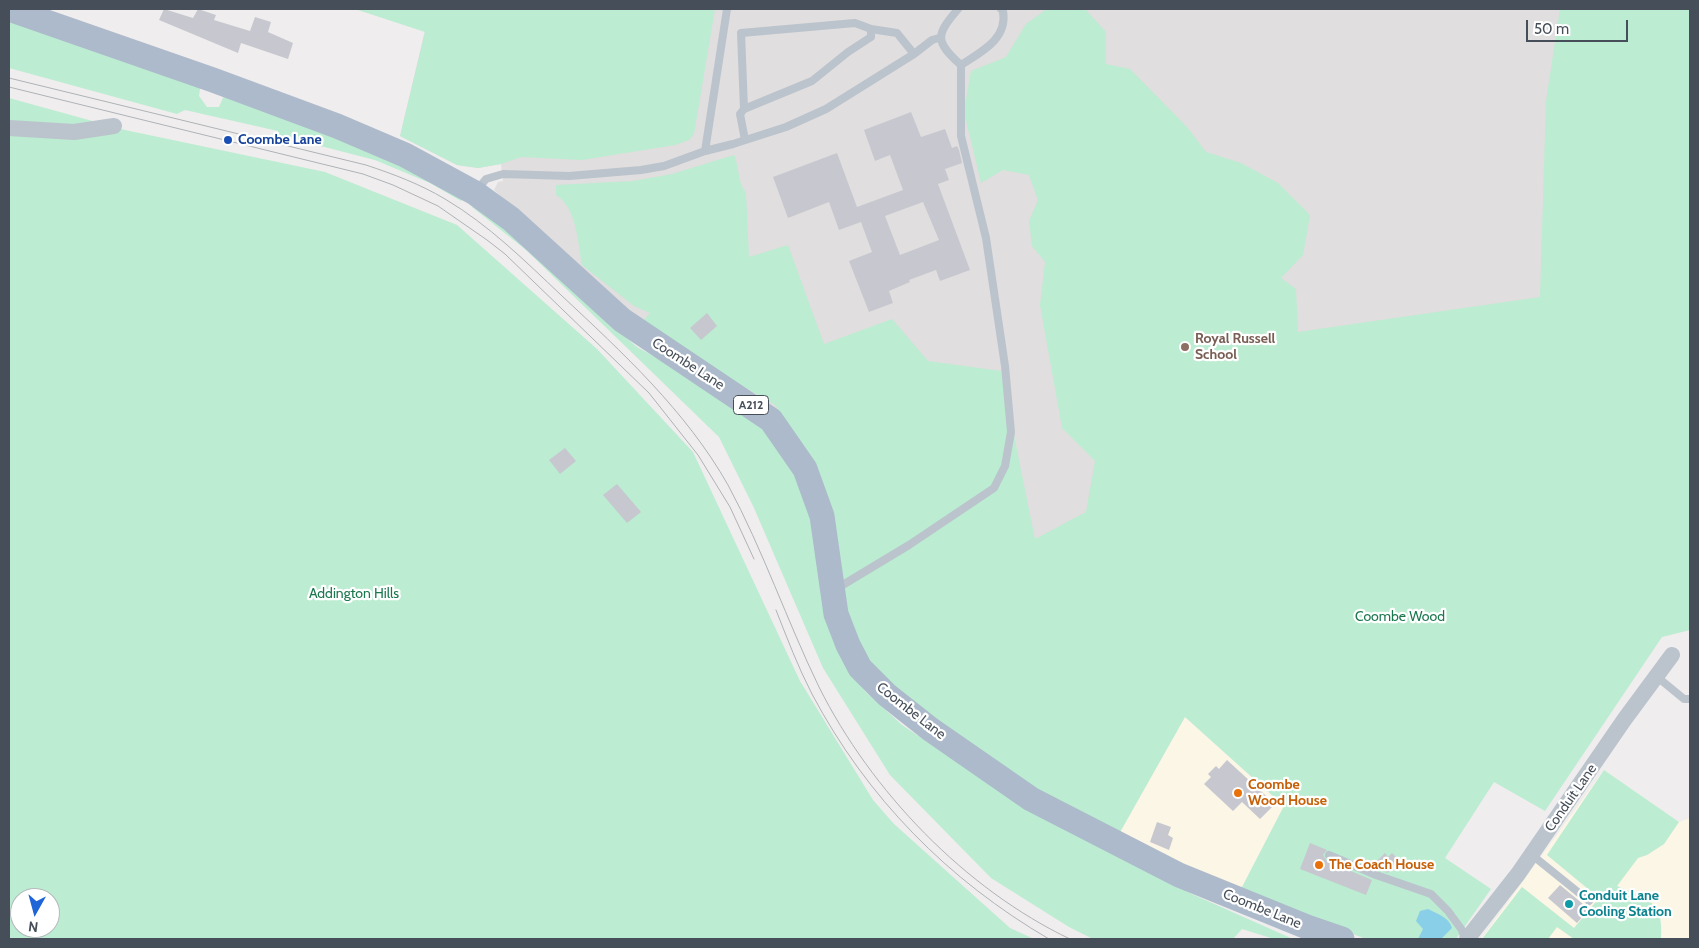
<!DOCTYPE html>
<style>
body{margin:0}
#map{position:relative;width:1699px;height:948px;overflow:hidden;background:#efeded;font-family:Cabin,sans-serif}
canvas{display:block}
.frame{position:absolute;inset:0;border:10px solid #464f59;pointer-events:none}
.north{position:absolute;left:10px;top:888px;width:50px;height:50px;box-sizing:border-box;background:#fff;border:1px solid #b5b9bd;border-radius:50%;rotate:187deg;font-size:14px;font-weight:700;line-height:20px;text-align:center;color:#464f59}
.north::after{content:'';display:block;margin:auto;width:18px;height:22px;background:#1f65d7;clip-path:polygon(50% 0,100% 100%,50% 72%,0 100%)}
.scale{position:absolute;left:1526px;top:20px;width:102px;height:22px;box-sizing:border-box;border:2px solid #464f59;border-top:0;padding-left:6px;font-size:15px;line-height:18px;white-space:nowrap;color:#464f59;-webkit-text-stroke:4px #fff;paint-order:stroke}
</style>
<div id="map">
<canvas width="1699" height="948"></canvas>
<div class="frame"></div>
<div class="north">N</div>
<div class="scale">50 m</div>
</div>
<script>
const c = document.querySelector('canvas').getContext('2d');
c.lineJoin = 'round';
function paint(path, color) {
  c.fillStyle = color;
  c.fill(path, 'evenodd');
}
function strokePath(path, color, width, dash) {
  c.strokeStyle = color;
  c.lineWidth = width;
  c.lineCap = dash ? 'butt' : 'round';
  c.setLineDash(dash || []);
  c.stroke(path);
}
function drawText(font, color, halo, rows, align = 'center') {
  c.font = font + ' Cabin,sans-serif';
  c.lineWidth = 4.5;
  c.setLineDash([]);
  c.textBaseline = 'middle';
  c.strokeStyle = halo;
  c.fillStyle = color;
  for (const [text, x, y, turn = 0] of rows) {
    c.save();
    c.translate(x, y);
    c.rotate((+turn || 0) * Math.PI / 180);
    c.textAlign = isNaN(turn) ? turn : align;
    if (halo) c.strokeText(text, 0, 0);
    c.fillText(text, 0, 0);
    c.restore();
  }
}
const commercial = new Path2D(`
 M 1185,717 L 1284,806 L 1240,891 L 1119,834 Z
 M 1604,770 L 1679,822 L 1690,818 L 1690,939 L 1481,939 Z`);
const education = new Path2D(`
 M 430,9 L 1690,9 L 1690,401 L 1229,516 L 845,592 L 628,313 L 581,273 L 494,190 L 498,182 L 503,181 L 501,164 L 478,168 L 457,165 L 400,136 Z`);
const green = new Path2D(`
 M 355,9 L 715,9 L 694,134 L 689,140 L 675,145 L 582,160 L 521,157 L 501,164 L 478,168 L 457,165 L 400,136 L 425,32 Z
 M 1047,9 L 1085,9 L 1106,32 L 1106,64 L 1130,69 L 1187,127 L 1206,152 L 1241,163 L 1278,183 L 1310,215 L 1303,255 L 1281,278 L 1296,289 L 1298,332 L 1540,297 L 1546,101 L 1560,9 L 1690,9 L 1690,630 L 1662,637 L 1545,811 L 1494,782 L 1445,858 L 1491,889 L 1456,939 L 1366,939 L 1240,891 L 1284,806 L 1185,717 L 1119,834 L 1040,795 L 904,697 L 868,663 L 847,623 L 807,451 L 775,405 L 727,377 L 643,321 L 650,313 L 634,306 L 582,265 C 578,243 577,208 556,195 L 556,185 L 633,181 L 672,174 L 734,155 C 740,168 737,182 746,193 L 749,257 L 788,245 L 824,344 L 892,319 L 928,361 L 1001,371 L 1035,539 L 1086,512 L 1095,461 L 1062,428 L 1040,305 L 1045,262 L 1032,246 L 1029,221 L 1038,200 L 1029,175 L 1003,170 L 981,183 L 964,112 L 971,71 L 1006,57 L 1026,24 Z
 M 9,16 L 201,82 L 199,96 L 207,107 L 219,107 L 225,93 L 362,144 L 465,195 L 461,201 L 430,183 L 375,160 L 278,135 L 278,131 L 185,110 L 177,114 L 9,68 Z
 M 9,98 L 125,130 L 325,172 L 457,225 L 597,349 L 693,452 L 800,681 L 873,800 L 894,824 L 1010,928 L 1034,939 L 9,939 ZM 20,898 L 50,898 L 50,928 L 20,928 Z
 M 475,203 L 501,221 L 574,292 L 637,347 L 657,358 L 769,431 L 797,478 L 810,518 L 845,665 L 865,691 L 902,725 L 990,784 L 1065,830 L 1194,895 L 1293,939 L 1274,939 L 1242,929 L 1233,939 L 1093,939 L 1069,927 L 991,878 L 890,775 L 823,668 L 754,508 L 719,437 L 526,250 L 472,207 Z
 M 1604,770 L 1679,822 L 1664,844 L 1647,855 L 1638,858 L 1617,886 C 1647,899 1664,900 1661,939 L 1574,939 L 1557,927 L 1548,939 L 1482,939 L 1522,887 L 1574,928 L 1599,898 L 1547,855 Z`);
const water = new Path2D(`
 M 1428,909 C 1437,914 1449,917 1452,928 L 1441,939 L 1418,939 L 1423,929 L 1416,921 L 1420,911 Z`);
const building = new Path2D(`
 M 164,9 L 193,18 L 198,9 L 216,15 L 214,20 L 250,31 L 255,17 L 271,22 L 268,32 L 293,43 L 288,59 L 241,43 L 238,53 L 159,20 Z
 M 911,112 L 921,137 L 945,129 L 952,148 L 957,146 L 959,150 L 962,163 L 945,169 L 949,180 L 938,184 L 970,270 L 940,281 L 936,270 L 909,280 L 910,282 L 889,291 L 893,303 L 869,312 L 849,261 L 872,252 L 861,222 L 839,230 L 829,202 L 788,218 L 773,177 L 837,153 L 857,207 L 903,190 L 890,155 L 875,161 L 864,130 ZM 923,202 L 939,240 L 900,255 L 885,216 Z
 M 707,313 L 717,326 L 701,340 L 690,328 Z
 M 565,448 L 576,461 L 560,474 L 549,460 Z
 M 617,484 L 641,512 L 627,523 L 603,495 Z
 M 1227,760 L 1275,804 L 1260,819 L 1242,802 L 1233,811 L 1204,784 L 1211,777 L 1208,774 L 1216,766 L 1219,769 Z
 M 1157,822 L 1171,827 L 1168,835 L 1173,838 L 1169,850 L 1150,842 Z
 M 1310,843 L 1327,850 L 1323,855 L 1327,861 L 1372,880 L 1366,895 L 1300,869 Z
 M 1385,853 L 1388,857 L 1392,853 L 1400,861 L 1387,873 L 1375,863 Z
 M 1560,885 L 1589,909 L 1577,923 L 1548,898 Z`);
const lane = new Path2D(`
 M 958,9 C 936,35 934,41 961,65 C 981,52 1008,39 1003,11 L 1001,9
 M 871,29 L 897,33 L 914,54
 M 744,109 L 741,33 L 855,23 L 871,29 L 871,37 L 848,52 L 812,81 L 744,109 L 740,114 L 745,140
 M 705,151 L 727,9
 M 477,190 L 486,179 L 503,174 L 569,176 L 641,170 L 664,166 L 705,151 L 733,144 L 786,127 L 826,109 L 914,54 L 932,40 L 939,38
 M 836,589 L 909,545 L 994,488 L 1005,466 L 1011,432 L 1005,366 L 986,238 L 961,136 L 961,65
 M 1656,676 L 1684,699 L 1690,699
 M 1329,855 L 1376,875 L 1431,894 L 1448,911 L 1462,930 L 1465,939
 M 1532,855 L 1589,901`);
const street = new Path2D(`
 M 9,128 L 74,132 L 114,126
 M 1467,939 L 1518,874 L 1624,720 L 1672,655`);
const primary = new Path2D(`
 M 9,9 L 213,80 L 337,126 L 405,155 L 475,193 L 511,219 L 622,320 L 771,420 L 805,469 L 822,516 L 836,614 L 848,645 L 860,668 L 887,695 L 930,729 L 1031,799 L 1179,875 L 1307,927 L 1342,939`);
const tram = new Path2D(`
 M 9,78 L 366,165 C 393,174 420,184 445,199 C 489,225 525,261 561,295 C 623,353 686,411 728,485 C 763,550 787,621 819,687 C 871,791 965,889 1070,939
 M 9,87 L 363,174 L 393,185 L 438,206 L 487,240 L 505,254 L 649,393 L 698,455 L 730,507 L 754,559
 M 776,610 C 787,638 798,667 812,694 C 867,798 948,880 1049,939`);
const markers = [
 [228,140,5,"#1a4fb4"],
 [1185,347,5,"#8d6e63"],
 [1238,793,5,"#e8710a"],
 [1319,865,5,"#e8710a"],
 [1569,904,5,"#0f9aa8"]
];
const shields = [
 [751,405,35]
];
const shieldNames = [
 ["A212",751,405]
];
const transitNames = [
 ["Coombe Lane",238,140]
];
const educationNames = [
 ["Royal Russell",1195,339],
 ["School",1195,355]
];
const streetNames = [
 ["Coombe Lane",688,364,33],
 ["Coombe Lane",911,711,38],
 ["Conduit Lane",1571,798,-55],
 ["Coombe Lane",1262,909,22]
];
const parkNames = [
 ["Addington Hills",354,594],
 ["Coombe Wood",1400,617]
];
const foodNames = [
 ["Coombe",1248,785],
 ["Wood House",1248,801],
 ["The Coach House",1329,865]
];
const cultureNames = [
 ["Conduit Lane",1579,896],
 ["Cooling Station",1579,912]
];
paint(commercial, '#fbf6e5');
paint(education, '#e0dede');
paint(green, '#bcecd1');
paint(water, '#8acfe8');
paint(building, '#c7c8cf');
strokePath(lane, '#bbc3cc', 8);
strokePath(street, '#bbc3cc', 16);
strokePath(primary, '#adbacb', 25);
strokePath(tram, '#afb2b7', 1);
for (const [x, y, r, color] of markers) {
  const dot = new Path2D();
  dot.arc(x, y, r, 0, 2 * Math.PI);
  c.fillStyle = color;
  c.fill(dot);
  strokePath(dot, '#fff', 2);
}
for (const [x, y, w] of shields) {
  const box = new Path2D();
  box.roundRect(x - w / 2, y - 9.5, w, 19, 4);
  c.fillStyle = '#fff';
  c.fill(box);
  strokePath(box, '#464f59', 1);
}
drawText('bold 12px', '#464f59', null, shieldNames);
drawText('bold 14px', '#164399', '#fff', transitNames, 'left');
drawText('bold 14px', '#785e54', '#fff', educationNames, 'left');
drawText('14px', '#464f59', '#fff', streetNames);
drawText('14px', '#1a774e', '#fff', parkNames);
drawText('bold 14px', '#c56008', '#fff', foodNames, 'left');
drawText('bold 14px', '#0d838f', '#fff', cultureNames, 'left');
</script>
